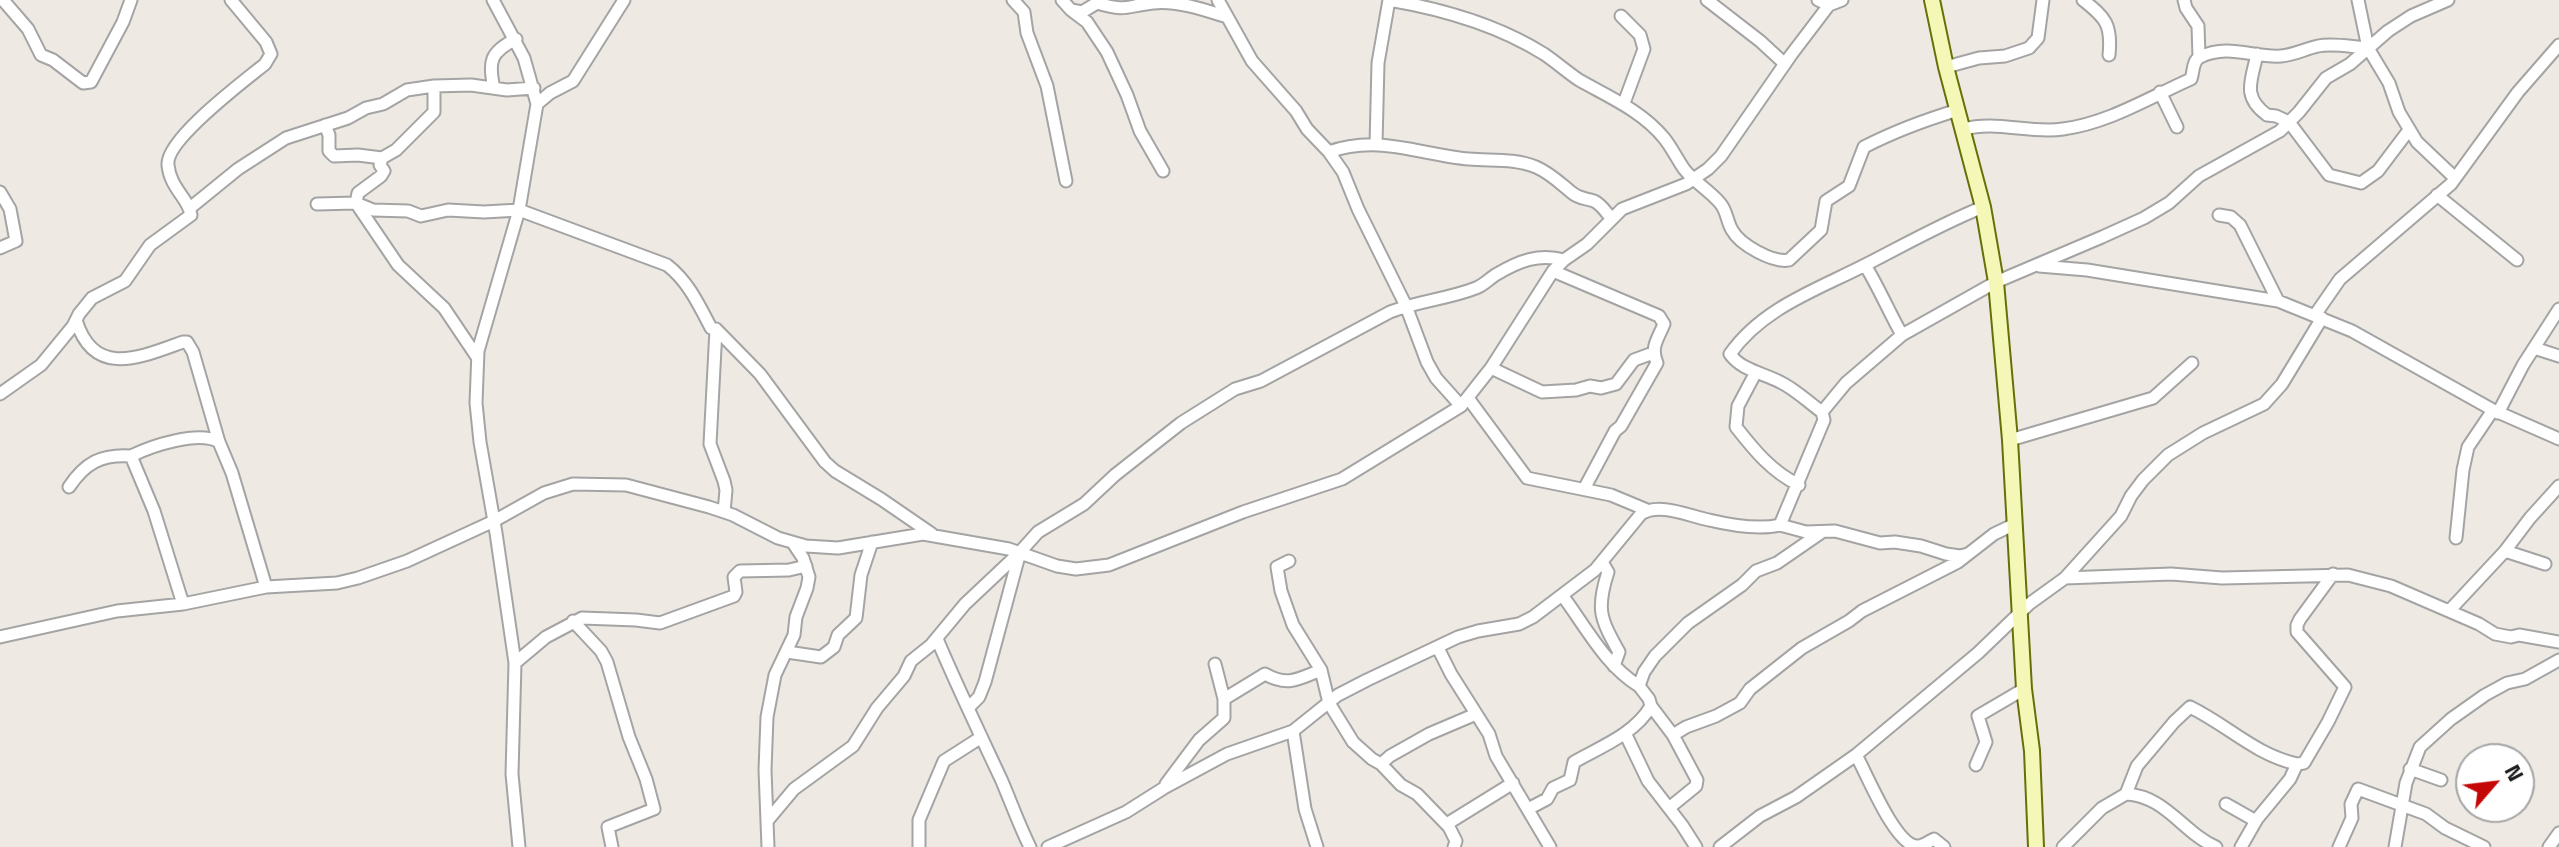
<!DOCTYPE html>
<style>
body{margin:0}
#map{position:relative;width:2559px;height:847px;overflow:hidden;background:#eeeae3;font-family:"Titillium Web",sans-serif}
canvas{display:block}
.north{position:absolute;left:2455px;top:743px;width:80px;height:80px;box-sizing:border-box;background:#fff;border:2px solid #a5a5a5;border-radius:50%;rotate:62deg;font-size:22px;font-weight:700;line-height:32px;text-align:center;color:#1d1d1d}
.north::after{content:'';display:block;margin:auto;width:28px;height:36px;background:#c40607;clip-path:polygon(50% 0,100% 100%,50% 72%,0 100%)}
</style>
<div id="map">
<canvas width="2559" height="847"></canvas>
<div class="north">N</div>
</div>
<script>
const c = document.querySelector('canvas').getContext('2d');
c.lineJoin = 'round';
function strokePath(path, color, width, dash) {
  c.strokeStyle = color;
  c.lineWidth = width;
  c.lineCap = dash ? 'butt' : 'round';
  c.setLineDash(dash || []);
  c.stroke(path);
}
const street = new Path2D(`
 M 3,0 L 28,29 L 41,55 L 53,60 L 83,83 L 91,82 L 123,22 L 131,0
 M 493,0 L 524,58 L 537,104 L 519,210 L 478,351 L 476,403 L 480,442 L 496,533 L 515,663 L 512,774 L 519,847
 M 1013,0 L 1024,12 L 1027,33 L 1047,86 L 1066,181
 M 1062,0 L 1071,10 L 1082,12 L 1097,3 C 1128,12 1125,6 1153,3 C 1176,0 1205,10 1227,17
 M 1218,0 L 1252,61 L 1296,111 L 1307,129 L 1329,152 L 1343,172 L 1358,209 L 1406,306 L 1427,362 L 1436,378 L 1461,406
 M 1389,0 C 1442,9 1498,25 1544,54 C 1556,62 1567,72 1579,80 C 1609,97 1642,111 1664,138 C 1672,148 1677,159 1684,169 C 1694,182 1709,190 1720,203 C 1727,211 1727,222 1732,230 C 1740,245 1773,263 1789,260 L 1821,230 L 1826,201 L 1849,186 L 1864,147 C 1895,131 1925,120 1958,110
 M 1707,0 L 1760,41 L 1785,64
 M 1818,0 L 1829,5
 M 2083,0 C 2106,18 2112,25 2109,55
 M 2184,0 L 2186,8 L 2198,26 L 2199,57
 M 2358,0 L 2368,48 L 2389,83 L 2399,112 L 2417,142 L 2455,178
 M 1071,10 L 1087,22 L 1107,52 L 1127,95 L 1140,131 L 1163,171
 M 1621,16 L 1640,35 L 1644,49 L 1624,103
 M 2257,54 C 2252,80 2241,96 2267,115 L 2276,116 L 2289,122 L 2329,175 L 2361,183 L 2378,171 L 2409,130
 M 1946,67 L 1979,58 L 2005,56 L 2029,48 L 2038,38 L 2043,0
 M 434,86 L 434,112 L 396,150 L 382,158 L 380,165 L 384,171 L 381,176 L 358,193 L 356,203 L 398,265 L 444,308 L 477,357
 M 494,88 C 488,62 490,52 516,39
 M 2160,92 L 2177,127
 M 537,104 L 550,93 L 573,81 L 624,0
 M 325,125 L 329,135 L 329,151 L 334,156 L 358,155 L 382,158
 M 1964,129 C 1996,120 2030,134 2063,129 C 2109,123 2150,97 2191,79 C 2194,71 2192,61 2200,57 C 2228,43 2254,58 2281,56 C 2294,55 2305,49 2318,46 C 2334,43 2351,47 2368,48
 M 1376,145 L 1378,63 L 1389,0
 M 1329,152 C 1378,134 1421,155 1469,159 C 1492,161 1514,158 1536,167 C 1550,173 1560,183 1571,192 C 1579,199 1585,198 1594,201 C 1601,204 1606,212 1611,218
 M 0,192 L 10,209 L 16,241 L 0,248
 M 2437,195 L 2517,260
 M 317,204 L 356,203 L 373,210 L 408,211 L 421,216 L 448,210 L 484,212 L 519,210 L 667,265 C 688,281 699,305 711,328 L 716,329 L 760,374 L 825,462 L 835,471 L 881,499 L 932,534
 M 190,208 L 238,169 L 286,138 L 348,118 L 366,108 L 383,104 L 407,90 L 434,86 L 471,85 L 507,90 L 534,88
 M 2219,215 L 2231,217 L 2240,225 L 2278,301
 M 1865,265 C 1879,288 1889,312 1902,335
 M 2039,266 L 2087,270 L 2278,301 L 2352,331 L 2493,410 L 2559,439
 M 1553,271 L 1659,316 L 1664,324 C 1658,339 1650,347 1657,363 L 1621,426 L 1615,431 L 1584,489
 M 2315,315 L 2340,279 L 2451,184 L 2518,92 L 2559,45
 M 76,320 C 94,379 141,357 183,342 L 187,342 L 193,352 L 219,442 L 232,473 L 266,587
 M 716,329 L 710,444 L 724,481 L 726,490 L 724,512
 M 2534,348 L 2559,356
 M 1491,368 L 1542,392 L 1576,390 L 1590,386 L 1601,388 L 1616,384 L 1634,360 L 1653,353
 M 1756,372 L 1738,406 L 1736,427 C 1754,450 1772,472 1799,485
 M 0,394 L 41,365 L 73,326 L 79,314 L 92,298 L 125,281 L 150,245 L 191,215 C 189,199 170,188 168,165 C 165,140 244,81 265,64 L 271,54 L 266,42 L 231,0
 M 1468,398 L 1527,478 L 1611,495 L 1647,510
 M 1822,412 C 1808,402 1795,389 1780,382 C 1763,373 1741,370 1730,354 C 1763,307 1819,289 1867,264 C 1906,244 1943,223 1983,207
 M 2498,413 L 2523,365 L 2559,309
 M 2010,440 L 2153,398 L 2192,363
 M 131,456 C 151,446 199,430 219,442
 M 69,487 C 85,463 101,454 131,456 L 154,511 L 183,604
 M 1780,525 L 1806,532 L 1835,531 L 1880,543 L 1895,542 L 1921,546 L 1946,554 L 1960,556 L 1968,554
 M 2456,538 L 2463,470 L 2468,447 L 2493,410
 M 2505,551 L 2545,564
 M 1289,561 L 1277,567 L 1281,591 L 1293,625 L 1321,670 L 1329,703 L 1353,742 L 1372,759 L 1381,764 L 1401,785 L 1417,794 L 1449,827
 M 1602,562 L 1608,572 C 1596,609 1600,618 1619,652 L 1614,666
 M 2065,578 L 2171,574 L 2222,578 L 2348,575 L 2391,586 L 2479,624 L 2495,634 L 2511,637 L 2519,635 L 2559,642
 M 1562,595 C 1586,627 1605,665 1639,686
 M 2449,611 L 2505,551 L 2530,518 L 2559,486
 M 573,621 L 601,651 L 607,662 L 629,737 L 646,779 L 654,809 L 608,827 L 612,847
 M 0,637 L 117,611 L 183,604 L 266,587 L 337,583 L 358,578 L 407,561 L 494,521 L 544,493 L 573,484 L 626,485 L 709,507 L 733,515 L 778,538 L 806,546 L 838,548 L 923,534 L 1009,549 L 1057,566 L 1076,569 L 1109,565 L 1243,512 L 1342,479 L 1461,406 L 1491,368 L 1553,271 L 1564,260 L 1587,244 L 1622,209 L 1686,184 L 1708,169 L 1721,156 L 1791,55 L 1829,5 L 1842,0
 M 937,639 C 957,686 979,732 1001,779 C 1011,802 1019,825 1030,847
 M 1438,648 L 1451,674 L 1489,734 L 1496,756 L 1550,847
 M 787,652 L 821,657 L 834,647 L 838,635 L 856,618 L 861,575 L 872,542
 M 515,663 L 546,637 L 582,618 L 636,620 L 660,623 L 734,596 L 736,592 L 734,577 L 740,571 L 789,570 L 806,566
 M 1224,699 L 1265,674 C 1288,687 1298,679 1321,670
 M 1651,706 L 1673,735 L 1697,780 L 1696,786 L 1669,808
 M 968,708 L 979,697 L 985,682 L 1020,552 L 1038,532 L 1084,504 L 1115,475 L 1181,423 L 1235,389 L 1261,381 L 1390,312 C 1418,301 1448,299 1476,288 C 1484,285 1490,278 1497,274 C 1519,261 1539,253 1564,260
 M 1293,731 L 1305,809 L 1317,847
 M 1625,733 L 1648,781 L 1682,825 L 1696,847
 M 1673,735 L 1686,727 L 1716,716 L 1740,703 L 1750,689 L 1802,648 L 1849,621 L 1862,611 L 1958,562 L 1994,534 L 2013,525
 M 1856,755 C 1867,774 1894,843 1916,846 C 1922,847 1929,841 1934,839 L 1944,847
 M 1381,764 L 1390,756 L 1429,734 L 1476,714
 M 1976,765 L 1986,742 L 1978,716 L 2024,689
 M 2410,769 L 2441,780
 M 1166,784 L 1199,740 L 1224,718 L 1224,699 L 1215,664
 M 2126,794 L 2137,766 L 2174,722 L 2190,707 C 2229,726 2254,754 2297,764
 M 2226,804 L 2256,821
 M 1528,809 L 1547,799 L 1553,788 L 1570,780 L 1574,762 C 1600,747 1635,734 1651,706 L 1649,699 L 1639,686 L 1644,672 L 1655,656 L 1688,623 L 1742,585 L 1756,571 L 1777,563 L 1822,532
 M 768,820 L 794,789 L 853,746 L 877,708 L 904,676 L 911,661 L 931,645 L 965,604 L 1017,555
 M 768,847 L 765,770 L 767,717 L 775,675 L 794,635 L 796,617 L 807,588 L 809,577 L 803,558 L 793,543
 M 919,847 L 919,820 L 944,761 L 980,738
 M 1048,847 L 1126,812 L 1164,788 L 1227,754 L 1293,731 L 1338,695 L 1367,680 L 1458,637 L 1478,631 L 1519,624 L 1533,617 L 1595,570 L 1641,514 C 1659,502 1689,516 1709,520 C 1730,525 1759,530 1780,525 L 1824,420 L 1822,412 L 1846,383 L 1902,335 L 1996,282 L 2102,237 L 2144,218 L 2169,203 L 2199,176 L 2280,131 L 2299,112 L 2326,78 L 2350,64 L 2388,31 L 2411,16 L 2448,0
 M 1454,847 L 1456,841 L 1449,827 L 1450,822 L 1513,783
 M 1720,847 L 1760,816 L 1796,797 L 1856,755 L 1978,653 L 2029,604 L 2065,578 L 2121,516 L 2131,496 L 2143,480 L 2168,455 L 2203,433 L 2264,404 L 2282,384 L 2322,318
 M 2063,847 L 2102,808 L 2126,794 C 2166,796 2183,833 2216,847
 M 2241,847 L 2257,819 L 2290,779 L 2297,764 L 2304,763 L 2328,722 L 2345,687 L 2297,632 L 2297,625 L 2300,619 L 2333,574
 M 2339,847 L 2352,818 L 2351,804 L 2358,789 L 2426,814 L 2445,828 L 2484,847
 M 2395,847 L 2406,783 L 2420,747 L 2451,719 L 2485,695 L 2507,683 L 2525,679 L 2559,660
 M 2549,847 L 2559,833`);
const secondary = new Path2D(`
 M 1932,0 L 1946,67 L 1983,207 L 1996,282 L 2010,440 L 2024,689 L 2032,751 L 2036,847`);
strokePath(street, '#a4a4a4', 15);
strokePath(secondary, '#657008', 18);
strokePath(street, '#fff', 11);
strokePath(secondary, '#f5f7b7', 14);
</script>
